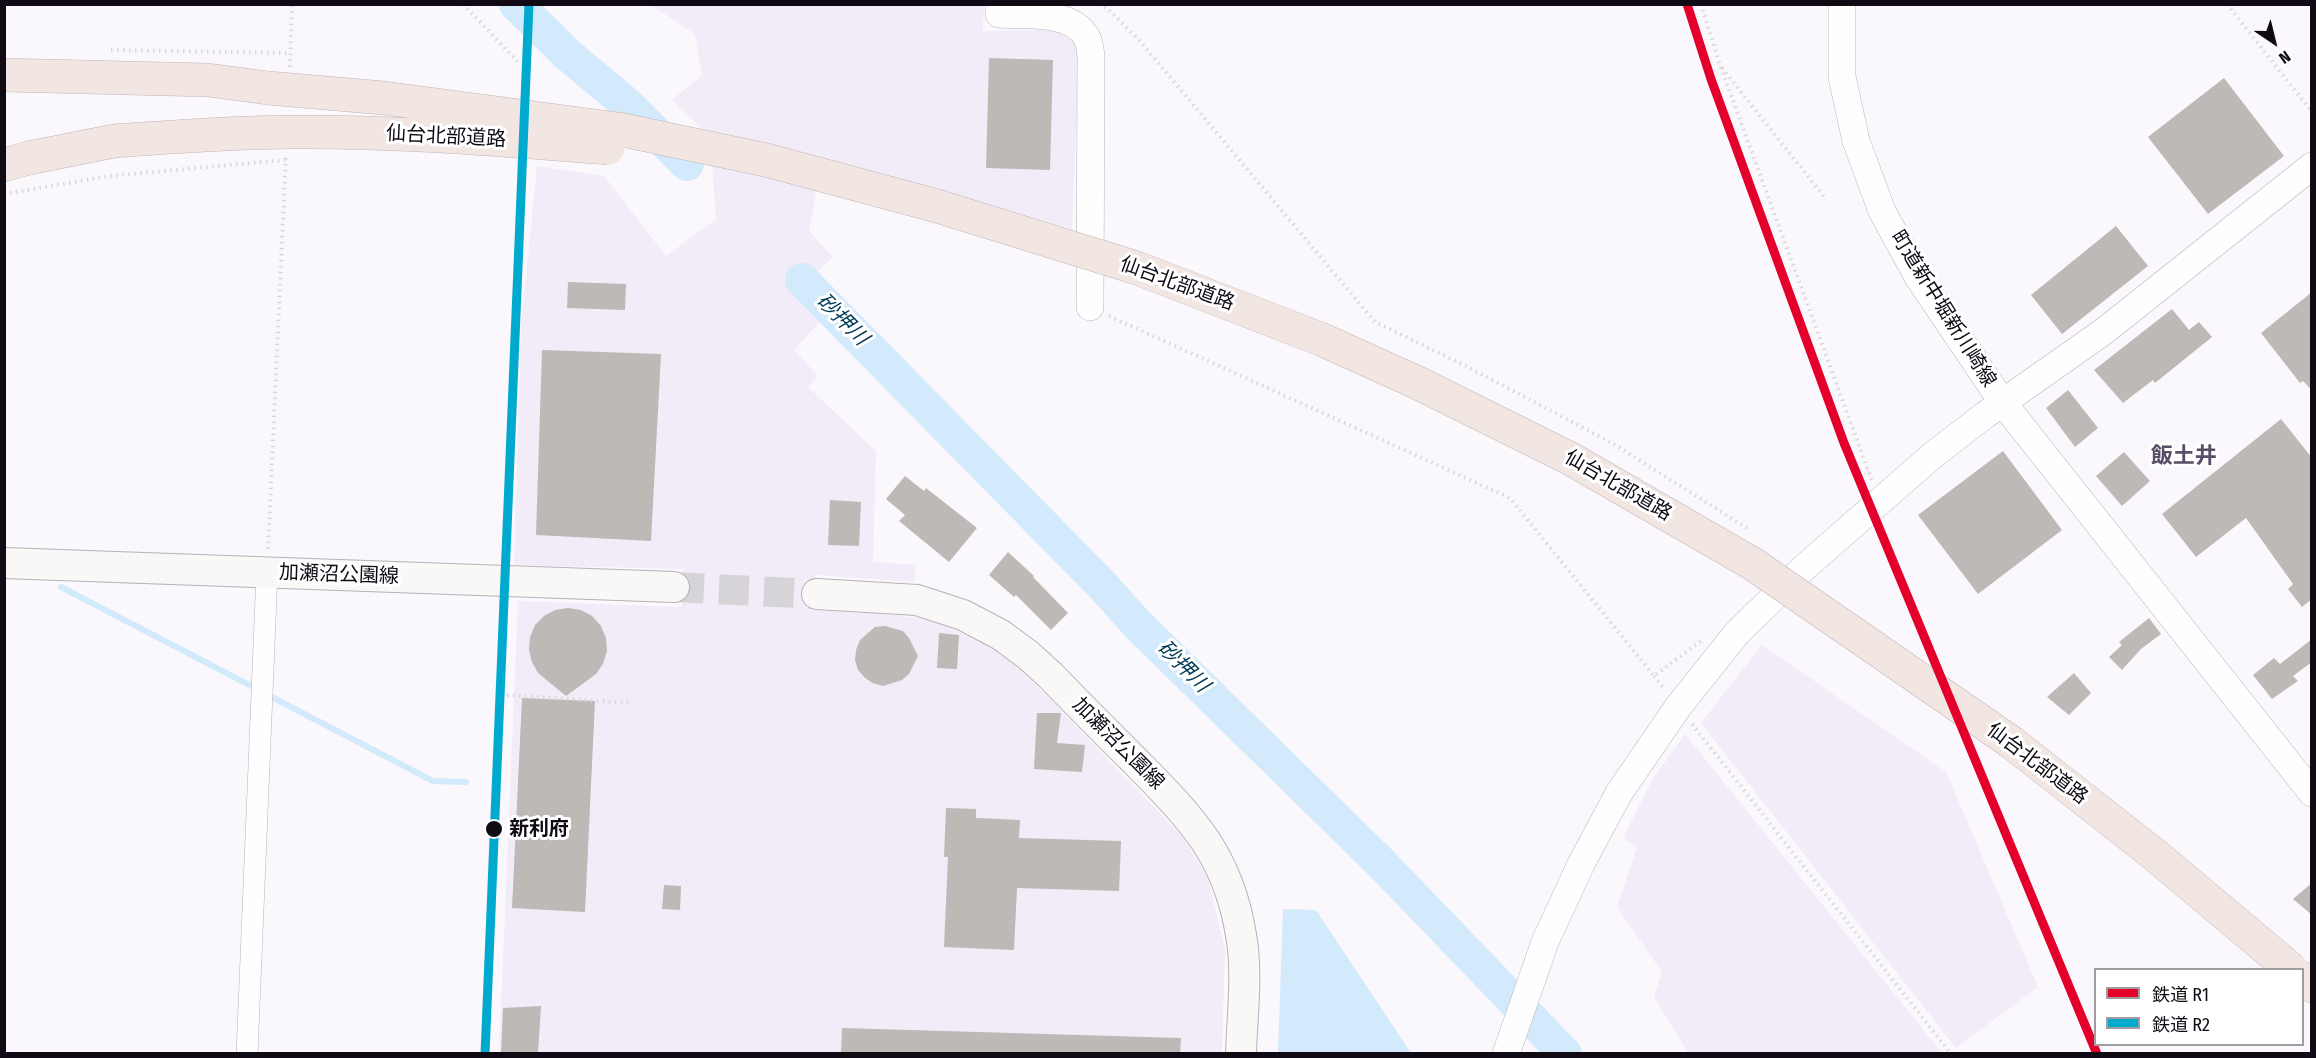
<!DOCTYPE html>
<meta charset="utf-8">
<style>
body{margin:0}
#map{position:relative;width:2316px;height:1058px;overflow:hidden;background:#faf8fc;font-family:"Fira Sans Condensed","Noto Sans JP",sans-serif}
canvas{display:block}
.frame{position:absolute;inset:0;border:6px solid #0f0a14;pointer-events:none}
.legend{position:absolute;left:2094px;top:968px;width:210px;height:78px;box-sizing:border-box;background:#fff;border:2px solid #9f9da1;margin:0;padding:8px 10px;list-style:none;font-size:18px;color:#0f0a14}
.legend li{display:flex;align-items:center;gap:12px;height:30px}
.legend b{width:30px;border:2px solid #9f9da1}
.north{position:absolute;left:2244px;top:12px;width:60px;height:60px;-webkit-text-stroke:4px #fff;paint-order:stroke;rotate:145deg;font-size:16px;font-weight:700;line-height:24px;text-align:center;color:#0f0a14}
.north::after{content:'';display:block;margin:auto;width:21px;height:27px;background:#0f0a14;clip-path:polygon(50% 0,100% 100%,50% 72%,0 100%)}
</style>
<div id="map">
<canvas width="2316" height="1058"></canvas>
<div class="frame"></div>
<ul class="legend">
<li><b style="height:8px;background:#e4002b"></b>鉄道 R1</li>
<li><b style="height:8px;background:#00a9ce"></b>鉄道 R2</li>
</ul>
<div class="north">N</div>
</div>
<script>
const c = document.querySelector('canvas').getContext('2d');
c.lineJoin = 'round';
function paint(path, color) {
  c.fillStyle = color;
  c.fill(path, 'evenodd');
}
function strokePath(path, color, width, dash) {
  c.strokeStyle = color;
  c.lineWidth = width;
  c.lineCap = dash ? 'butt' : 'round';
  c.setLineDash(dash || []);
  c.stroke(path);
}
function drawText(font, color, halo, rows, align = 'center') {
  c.font = font + ' "Fira Sans Condensed","Noto Sans JP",sans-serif';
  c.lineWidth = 6;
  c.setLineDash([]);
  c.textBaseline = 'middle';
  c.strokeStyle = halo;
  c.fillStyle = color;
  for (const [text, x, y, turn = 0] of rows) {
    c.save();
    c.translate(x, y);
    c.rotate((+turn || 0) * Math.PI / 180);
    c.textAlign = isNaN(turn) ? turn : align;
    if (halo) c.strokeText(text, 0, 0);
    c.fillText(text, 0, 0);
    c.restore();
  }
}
const built = new Path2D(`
 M 651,5 L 984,5 L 983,31 L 1044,30 L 1062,32 L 1072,38 L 1079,49 L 1072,229 L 822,161 L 809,231 L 833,257 L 801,288 L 825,316 L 794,350 L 818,376 L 808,387 L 876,451 L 873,562 L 916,565 L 914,582 L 815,575 L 813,610 L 895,615 L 933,620 L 1000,651 L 1051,700 L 1182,836 L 1208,879 L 1225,949 L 1222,1053 L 499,1054 L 518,601 L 682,607 L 683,569 L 514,565 L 521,327 L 537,166 L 604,176 L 666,256 L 716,219 L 710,136 L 672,100 L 702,75 L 695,34 Z
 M 1762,645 L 1946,772 L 2038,987 L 1956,1048 L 1701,723 Z
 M 1685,734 L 1701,754 L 1942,1053 L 1690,1054 L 1686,1049 L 1654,997 L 1662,972 L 1617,907 L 1637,847 L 1623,838 L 1652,780 Z`);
const water = new Path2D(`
 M 1283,909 L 1316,910 L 1411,1053 L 1278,1053 Z`);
const stream = new Path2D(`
 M 61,587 L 257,689
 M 266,694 L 433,781 L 466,782`);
const river = new Path2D(`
 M 516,4 L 567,54 L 628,105 L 687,164
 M 802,280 L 1102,585 L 1138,625 L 1382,864 L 1565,1054`);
const building = new Path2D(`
 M 989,58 L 1053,60 L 1050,170 L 986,168 Z
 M 2224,78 L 2284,156 L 2208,214 L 2148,137 Z
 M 2116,226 L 2148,266 L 2062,334 L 2031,295 Z
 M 568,282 L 626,284 L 625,310 L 567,308 Z
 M 2312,292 L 2312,390 L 2303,381 L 2300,383 L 2261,333 Z
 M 2172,309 L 2189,330 L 2199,322 L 2212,337 L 2155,383 L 2153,380 L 2123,403 L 2094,370 Z
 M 542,350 L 661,354 L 651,541 L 536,535 Z
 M 2068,390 L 2098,428 L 2075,447 L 2046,408 Z
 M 2281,419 L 2312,458 L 2312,599 L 2302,607 L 2288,589 L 2293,584 L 2246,518 L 2196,557 L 2162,514 Z
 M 2003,451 L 2062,530 L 1978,594 L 1918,515 Z
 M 2124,452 L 2150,481 L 2122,506 L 2096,476 Z
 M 905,476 L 924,491 L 926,488 L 977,528 L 949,562 L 899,521 L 905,515 L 886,499 Z
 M 830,500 L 861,502 L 859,546 L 828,545 Z
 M 1008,552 L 1034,576 L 1033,577 L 1068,613 L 1051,630 L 1016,595 L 1014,597 L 989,575 Z
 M 568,608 L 581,610 L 592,616 L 601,626 L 606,638 L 607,651 L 603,664 L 596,674 L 566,696 L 538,673 L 532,662 L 529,650 L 530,637 L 535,625 L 544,616 L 555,610 Z
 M 2149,618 L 2161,634 L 2141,649 L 2122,670 L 2109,657 L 2122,645 L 2119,642 Z
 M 885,626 L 903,631 L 909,638 L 918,656 L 909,674 L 902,680 L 883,686 L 873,683 L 865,678 L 858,670 L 855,660 L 856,650 L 860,640 L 875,627 Z
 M 939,633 L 959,635 L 957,669 L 937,668 Z
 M 2312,639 L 2312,662 L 2293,676 L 2298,681 L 2272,699 L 2253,675 L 2274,658 L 2280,664 Z
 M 2074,673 L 2091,693 L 2069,715 L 2047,697 Z
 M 522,698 L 595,701 L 585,912 L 512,908 Z
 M 1037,713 L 1061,713 L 1057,743 L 1085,745 L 1082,772 L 1034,769 Z
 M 946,808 L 976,809 L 976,818 L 1020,820 L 1019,838 L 1121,841 L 1119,891 L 1017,888 L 1014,950 L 944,947 L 948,857 L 944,857 Z
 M 2312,883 L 2312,915 L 2293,899 Z
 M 664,885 L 681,886 L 680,910 L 662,909 Z
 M 541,1006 L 538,1053 L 501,1053 L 503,1008 Z
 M 842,1028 L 1181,1038 L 1180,1053 L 841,1053 Z`);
const secondaryTunnel = new Path2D(`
 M 674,587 L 817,594`);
const path = new Path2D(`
 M 463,4 L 518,62
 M 1099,4 L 1108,9 L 1139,40 L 1375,322 L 1466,366 L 1612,443 L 1750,530
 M 1701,4 L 1720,65 L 1872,481
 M 2227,4 L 2312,112
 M 111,50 L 290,53
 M 290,67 L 292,4
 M 1722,68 L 1826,199
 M 4,194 L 109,176 L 285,160
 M 1109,316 L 1510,498 L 1654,676 L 1701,641
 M 268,549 L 286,155
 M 1654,676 L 1665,690
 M 507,695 L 630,703
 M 1692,724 L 1951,1054`);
const minor = new Path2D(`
 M 247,1054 L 267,573`);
const tertiary = new Path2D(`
 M 1000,4 L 999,14 C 1026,16 1072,10 1087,38 C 1090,43 1090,51 1091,56 L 1090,307
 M 1842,4 L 1842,77 L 1856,141 L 1882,211 L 1918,277 L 2003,403 L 2312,793
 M 1506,1054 L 1545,942 L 1581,864 L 1619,793 L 1678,707 L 1737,633 L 1806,566 L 1933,455 L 1985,415 L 2103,332 L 2312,166`);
const secondary = new Path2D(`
 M 4,563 L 674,587
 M 817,594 L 917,600 L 963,615 L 1001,635 L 1028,655 L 1050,675 C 1078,704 1106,732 1134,760 C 1189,816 1228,853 1241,935 C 1248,973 1242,1015 1241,1054`);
const motorway = new Path2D(`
 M 4,75 L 208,80 L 268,88
 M 4,165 L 29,158 L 114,141
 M 2302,978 L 2312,986`);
const motorwayBridge = new Path2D(`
 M 268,88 L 384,98 L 618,129 L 766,160 L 937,206 L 1137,268 L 1323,340 L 1416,382 L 1571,459 L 1753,564 L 2011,742 L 2155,855 L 2292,970
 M 114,141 C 173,137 233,132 292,132 C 398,131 503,140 608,148`);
const rail1 = new Path2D(`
 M 1687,4 L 1711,79 L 1844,443 L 2097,1054`);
const rail2 = new Path2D(`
 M 485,1054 L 529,4`);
const markers = [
 [494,829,9,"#0f0a14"]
];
const streetNames = [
 ["仙台北部道路",446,137,3],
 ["仙台北部道路",1177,284,20],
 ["町道新中堀新川崎線",1943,309,58],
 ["仙台北部道路",1618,486,30],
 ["加瀬沼公園線",339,575,2],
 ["加瀬沼公園線",1118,744,45],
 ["仙台北部道路",2037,764,37]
];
const stopNames = [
 ["新利府",509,829]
];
const waterNames = [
 ["砂押川",842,320,45],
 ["砂押川",1183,667,45]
];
const quarterNames = [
 ["飯土井",2184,457]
];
paint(built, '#f1ecf7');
paint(water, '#d2eafb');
strokePath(stream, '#d2eafb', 6);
strokePath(river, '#d2eafb', 34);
paint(building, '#beb8b6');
strokePath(secondaryTunnel, '#d7d4d9', 30, [30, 15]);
strokePath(minor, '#b5b2b8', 22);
strokePath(tertiary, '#b5b2b8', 28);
strokePath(secondary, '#b5b2b8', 32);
strokePath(motorway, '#c1b4b4', 34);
strokePath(path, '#d7d7d8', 4, [1.5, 4.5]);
strokePath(minor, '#fefeff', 21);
strokePath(tertiary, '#fefeff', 27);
strokePath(secondary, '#faf7f7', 30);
strokePath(motorway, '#f2e6e3', 33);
strokePath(motorwayBridge, '#c1b4b4', 34, []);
strokePath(motorwayBridge, '#f2e6e3', 33);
strokePath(rail1, '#e4002b', 9);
strokePath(rail2, '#00a9ce', 9);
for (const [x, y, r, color] of markers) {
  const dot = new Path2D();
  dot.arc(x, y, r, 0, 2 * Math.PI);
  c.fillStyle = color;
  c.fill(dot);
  strokePath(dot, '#fff', 2);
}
drawText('20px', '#0f0a14', '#fff', streetNames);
drawText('bold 20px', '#0f0a14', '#fff', stopNames, 'left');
drawText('italic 21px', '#003955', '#fff', waterNames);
drawText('bold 22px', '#5a4d67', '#fff', quarterNames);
</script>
